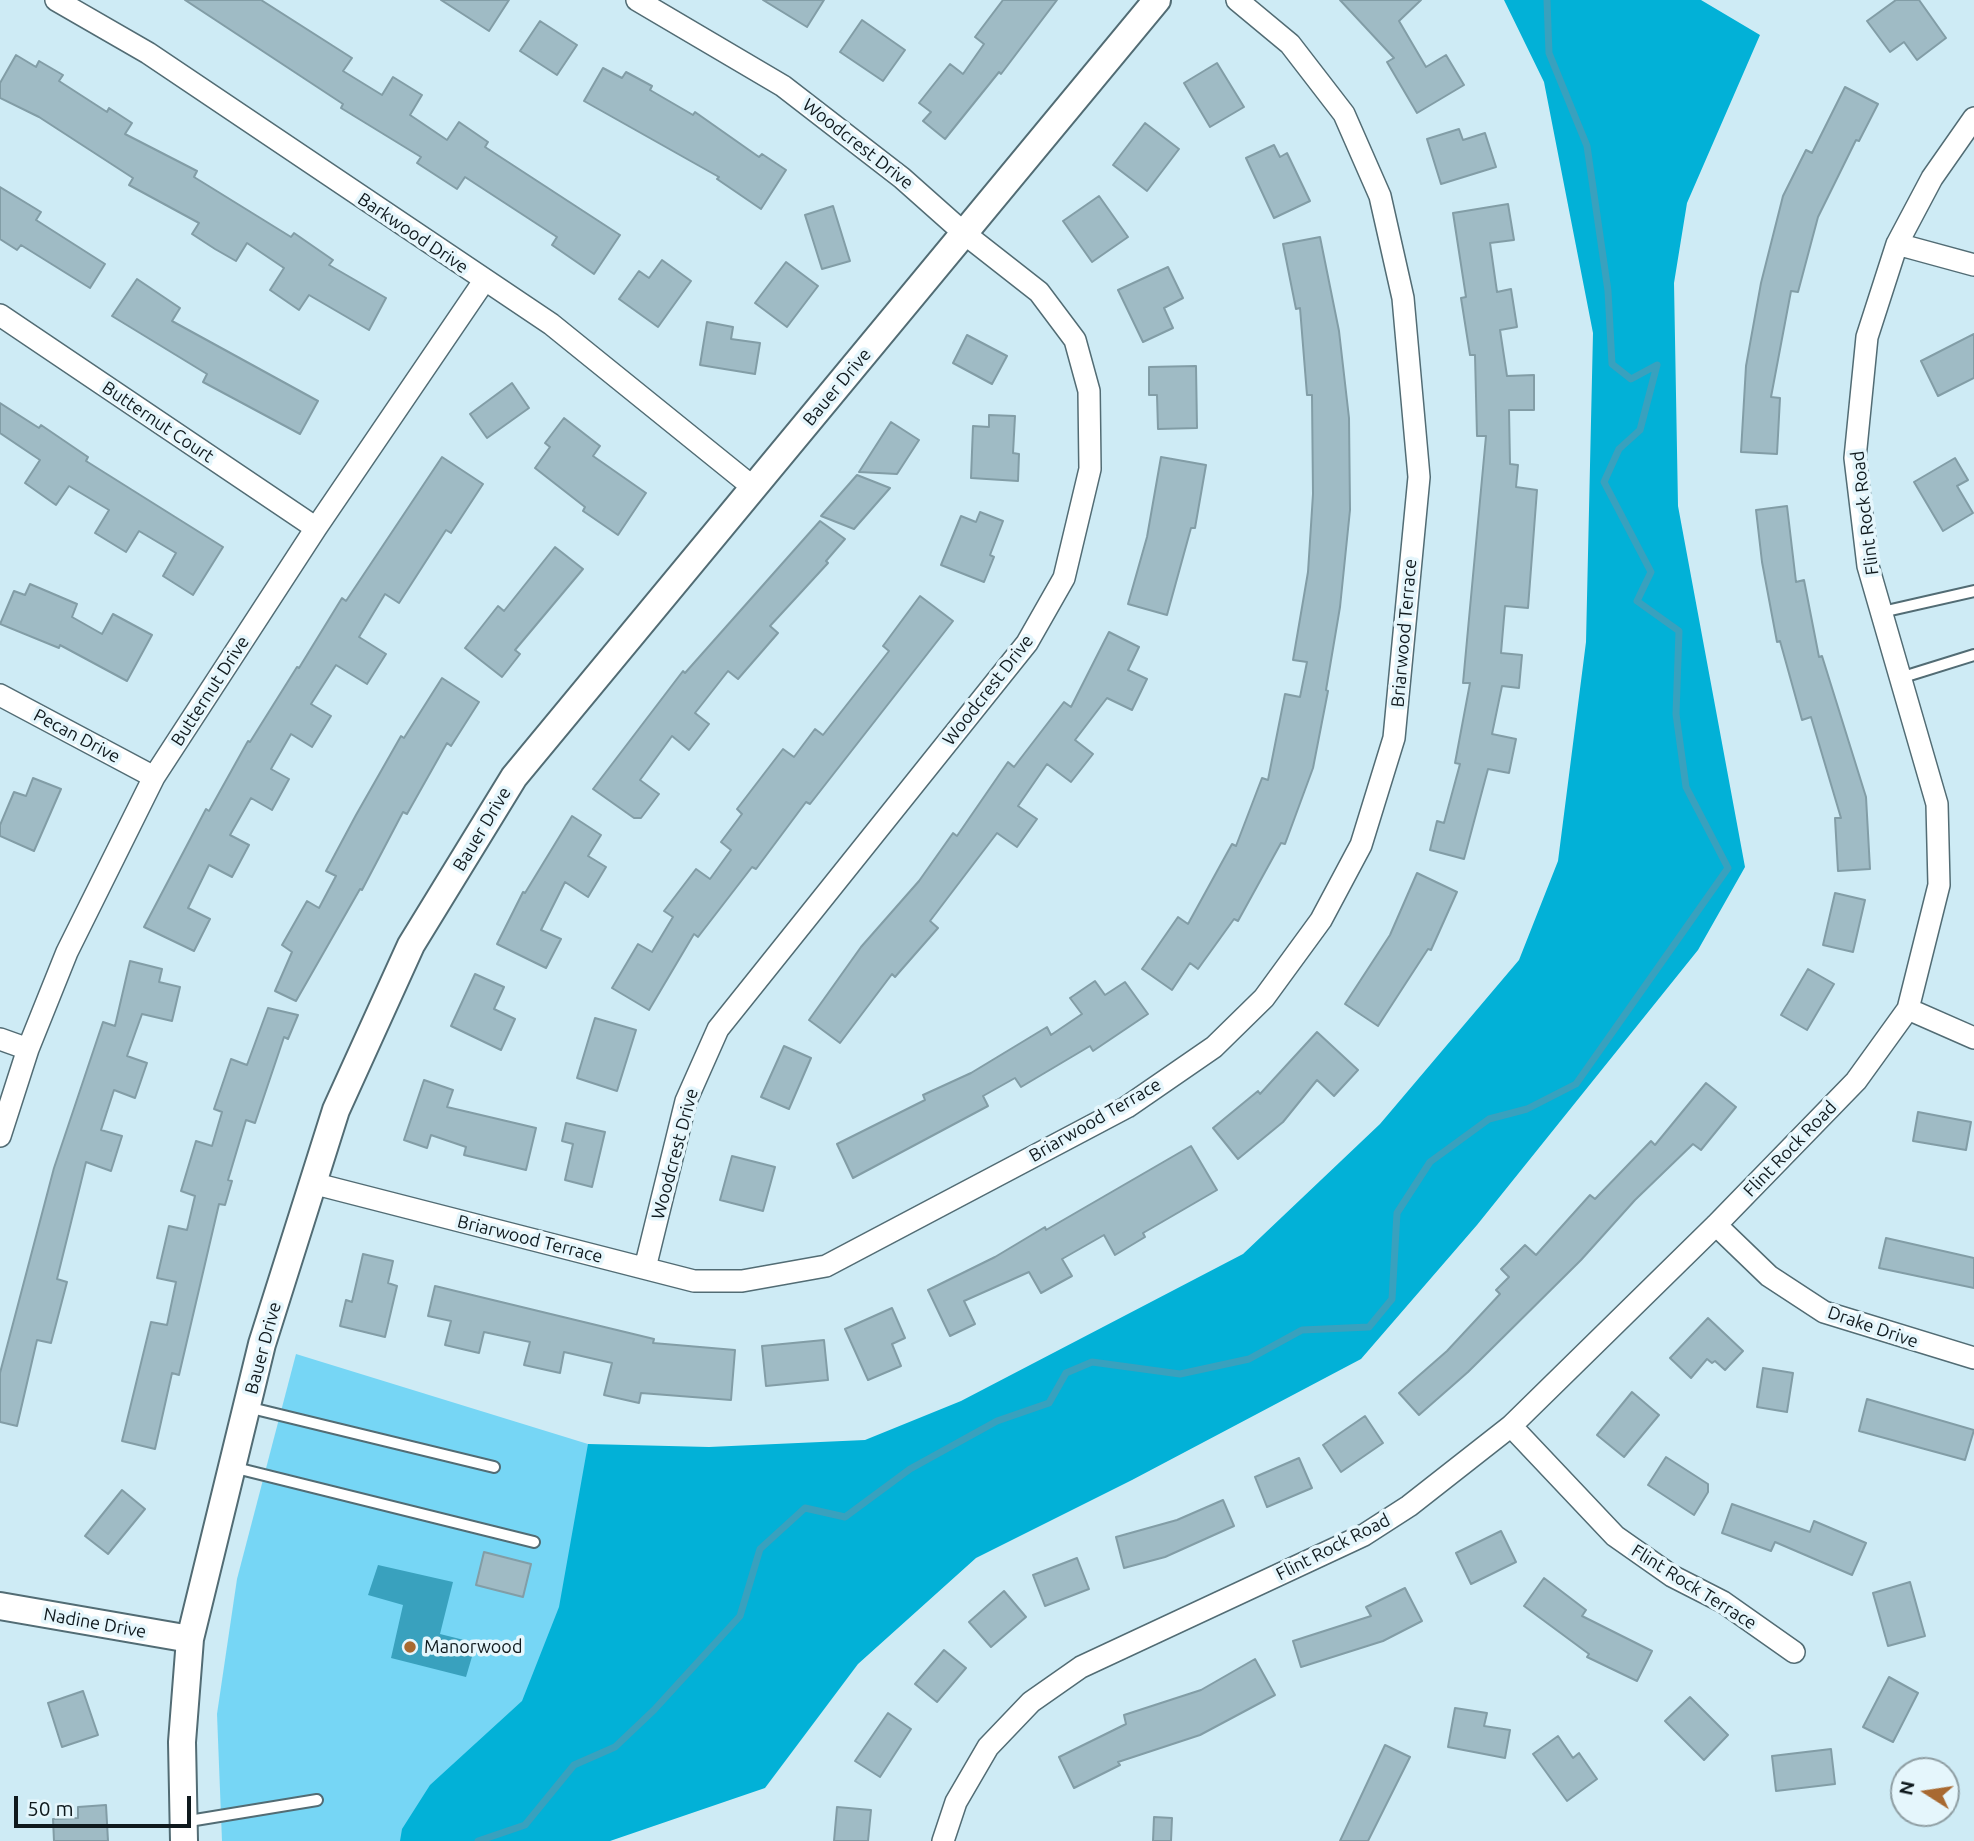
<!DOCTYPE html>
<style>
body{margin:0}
#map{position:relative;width:1974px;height:1841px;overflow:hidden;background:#ceebf5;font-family:Ubuntu,sans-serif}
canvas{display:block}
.north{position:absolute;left:1890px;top:1757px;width:70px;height:70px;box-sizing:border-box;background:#e5f6fc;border:2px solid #8f9ea3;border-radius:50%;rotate:282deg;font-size:19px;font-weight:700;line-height:28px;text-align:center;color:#0f191d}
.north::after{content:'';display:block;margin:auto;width:24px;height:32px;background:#a86931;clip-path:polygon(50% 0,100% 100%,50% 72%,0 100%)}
.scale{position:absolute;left:14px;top:1796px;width:177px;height:32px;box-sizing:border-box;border:4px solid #0f191d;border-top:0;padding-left:9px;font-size:21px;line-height:24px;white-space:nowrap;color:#0f191d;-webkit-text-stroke:5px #e5f6fc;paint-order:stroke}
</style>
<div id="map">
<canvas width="1974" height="1841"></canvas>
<div class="north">N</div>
<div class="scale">50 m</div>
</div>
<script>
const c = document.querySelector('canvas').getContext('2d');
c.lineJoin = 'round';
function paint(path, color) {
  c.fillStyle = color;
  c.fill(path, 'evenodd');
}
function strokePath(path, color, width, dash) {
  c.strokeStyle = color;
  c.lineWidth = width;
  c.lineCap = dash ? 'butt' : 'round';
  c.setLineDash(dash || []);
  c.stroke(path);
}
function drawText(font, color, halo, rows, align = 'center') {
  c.font = font + ' Ubuntu,sans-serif';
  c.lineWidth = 7;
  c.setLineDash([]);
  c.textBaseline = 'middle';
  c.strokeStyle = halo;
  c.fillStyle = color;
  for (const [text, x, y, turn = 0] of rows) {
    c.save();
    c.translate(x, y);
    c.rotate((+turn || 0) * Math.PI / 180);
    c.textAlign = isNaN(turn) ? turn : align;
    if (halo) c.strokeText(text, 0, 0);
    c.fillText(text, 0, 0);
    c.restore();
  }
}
const green = new Path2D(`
 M 296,1354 L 588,1444 L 626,1543 L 442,1841 L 222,1841 L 217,1714 L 237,1579 Z`);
const forest = new Path2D(`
 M 1504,0 L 1701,0 L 1760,35 L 1687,203 L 1674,283 L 1678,506 L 1745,867 L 1698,950 L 1477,1225 L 1361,1359 L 1132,1480 L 976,1558 L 858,1664 L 765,1788 L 610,1841 L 400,1841 L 402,1829 L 430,1785 L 522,1701 L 559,1607 L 588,1444 L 709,1447 L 865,1440 L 961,1401 L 1243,1254 L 1380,1124 L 1519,960 L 1558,861 L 1586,642 L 1593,333 L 1544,82 Z`);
const water = new Path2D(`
 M 378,1565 L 453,1582 L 440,1634 L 476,1643 L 466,1677 L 391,1658 L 403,1605 L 368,1595 Z`);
const stream = new Path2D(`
 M 478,1841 L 525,1825 L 574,1765 L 615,1747 L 654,1710 L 740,1616 L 760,1549 L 805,1508 L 845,1517 L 910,1469 L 997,1421 L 1049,1403 L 1066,1373 L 1092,1362 L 1180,1374 L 1249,1359 L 1302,1330 L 1369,1327 L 1392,1299 L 1397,1213 L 1430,1162 L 1489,1119 L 1527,1109 L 1576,1084 L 1728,868 L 1686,787 L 1676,714 L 1679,631 L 1637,601 L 1651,572 L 1604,482 L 1619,449 L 1640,430 L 1657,365 L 1631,379 L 1612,364 L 1608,291 L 1587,146 L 1549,53 L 1547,0`);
const building = new Path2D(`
 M 185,0 L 261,0 L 352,58 L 343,71 L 382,95 L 393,77 L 422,95 L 410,115 L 447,140 L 459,122 L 488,142 L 485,147 L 620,235 L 594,274 L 552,245 L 557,237 L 465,177 L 457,189 L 417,163 L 421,157 L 341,108 L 343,104 Z
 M 441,0 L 509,0 L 489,31 Z
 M 763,0 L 824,0 L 807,27 Z
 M 1003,0 L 1057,0 L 1001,74 L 999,72 L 945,139 L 923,121 L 931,112 L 919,103 L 950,64 L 963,74 L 984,44 L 975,37 Z
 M 1340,0 L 1421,0 L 1399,21 L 1426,67 L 1446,55 L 1464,85 L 1417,113 L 1387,62 L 1394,58 Z
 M 1896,0 L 1919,0 L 1946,38 L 1917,60 L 1904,42 L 1890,52 L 1867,21 Z
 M 862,20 L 905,50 L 883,81 L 840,52 Z
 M 540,21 L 577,45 L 557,75 L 520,51 Z
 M 16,55 L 36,67 L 39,61 L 63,75 L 59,81 L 107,112 L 109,108 L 132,123 L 125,134 L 197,171 L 194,177 L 291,237 L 294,233 L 333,260 L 329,265 L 386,298 L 369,330 L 309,295 L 299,310 L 270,290 L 284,268 L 247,243 L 236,261 L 215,249 L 192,234 L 199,223 L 129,185 L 133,178 L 39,117 L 0,98 L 0,83 Z
 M 1217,63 L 1244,107 L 1210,127 L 1184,83 Z
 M 603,68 L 622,78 L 626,72 L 652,86 L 650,90 L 693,115 L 695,112 L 759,157 L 762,154 L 786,170 L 761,209 L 717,179 L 719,177 L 584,101 Z
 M 1845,87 L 1878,104 L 1859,141 L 1856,140 L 1818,217 L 1798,292 L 1791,291 L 1771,397 L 1780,398 L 1777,454 L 1741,452 L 1746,366 L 1761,283 L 1783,196 L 1806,150 L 1812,153 Z
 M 1145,123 L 1179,149 L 1147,191 L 1113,165 Z
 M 1459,129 L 1463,140 L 1485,133 L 1496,167 L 1441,184 L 1427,139 Z
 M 1274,145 L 1280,157 L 1287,153 L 1310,201 L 1274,218 L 1246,158 Z
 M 0,187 L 41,212 L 36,220 L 105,264 L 90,288 L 21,245 L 17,250 L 0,239 Z
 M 1099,196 L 1128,237 L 1092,262 L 1063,221 Z
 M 1508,204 L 1514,240 L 1490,243 L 1497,292 L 1511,289 L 1517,327 L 1500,330 L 1507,376 L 1534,375 L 1534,410 L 1509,410 L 1510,464 L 1518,465 L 1516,487 L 1537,490 L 1528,608 L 1505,606 L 1501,653 L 1522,655 L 1519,688 L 1502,686 L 1492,734 L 1516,739 L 1509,773 L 1488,769 L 1464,859 L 1430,850 L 1437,821 L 1444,823 L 1460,764 L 1455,763 L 1470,683 L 1463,683 L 1486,436 L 1477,436 L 1475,355 L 1470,355 L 1461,298 L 1466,297 L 1453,213 Z
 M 833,206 L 850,261 L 822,269 L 805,215 Z
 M 1320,237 L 1339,331 L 1349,418 L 1350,510 L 1340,607 L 1326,690 L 1328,691 L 1313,768 L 1285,844 L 1281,843 L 1238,921 L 1234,919 L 1198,969 L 1190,963 L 1172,990 L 1142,969 L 1178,917 L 1188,924 L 1232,844 L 1236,846 L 1262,778 L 1268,780 L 1285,694 L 1300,697 L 1307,662 L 1293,660 L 1308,572 L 1313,494 L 1312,395 L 1307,395 L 1300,308 L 1296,309 L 1283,244 Z
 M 662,260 L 691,281 L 658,327 L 619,299 L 639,271 L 649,278 Z
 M 786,262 L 818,286 L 787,327 L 755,303 Z
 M 1168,267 L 1183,298 L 1164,308 L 1173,328 L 1143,342 L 1118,290 Z
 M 137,279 L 180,308 L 172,321 L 318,401 L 300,434 L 203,382 L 207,374 L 112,316 Z
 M 707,322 L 733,327 L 731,339 L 760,343 L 755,374 L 700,365 Z
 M 1974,334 L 1974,378 L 1938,396 L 1921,361 Z
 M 967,335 L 1007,356 L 992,384 L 953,363 Z
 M 1196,366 L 1197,428 L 1158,429 L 1157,395 L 1149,395 L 1149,367 Z
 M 512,383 L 529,408 L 487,438 L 470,414 Z
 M 0,403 L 39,428 L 41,425 L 88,457 L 86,461 L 223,547 L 193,595 L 163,576 L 176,553 L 139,531 L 126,552 L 95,533 L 109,510 L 69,486 L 56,505 L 25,483 L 40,460 L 0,433 Z
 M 989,415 L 1015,416 L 1013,453 L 1019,454 L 1018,481 L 971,478 L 973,426 L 989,427 Z
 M 564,418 L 600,446 L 593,456 L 646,493 L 618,535 L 583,511 L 585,507 L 535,468 L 550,447 L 545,443 Z
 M 891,422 L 919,440 L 897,474 L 859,472 Z
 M 442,457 L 483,484 L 451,533 L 446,530 L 399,603 L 385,594 L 359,637 L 386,654 L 367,684 L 336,665 L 311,704 L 331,716 L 312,747 L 291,734 L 271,769 L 289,779 L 272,810 L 251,798 L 230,835 L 249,845 L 232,877 L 209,865 L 188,908 L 210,919 L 194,951 L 144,927 L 206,809 L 209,811 L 248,741 L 250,742 L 297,667 L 299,668 L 342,598 L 346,601 Z
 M 1161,457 L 1206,465 L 1195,528 L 1191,528 L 1167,615 L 1128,604 L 1147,537 Z
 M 1955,458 L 1968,480 L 1957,486 L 1973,513 L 1943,531 L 1914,482 Z
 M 857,475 L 890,488 L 854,529 L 821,516 Z
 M 1787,506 L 1796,582 L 1804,580 L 1819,657 L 1822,656 L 1866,797 L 1870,869 L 1838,871 L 1835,818 L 1841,818 L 1811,717 L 1802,720 L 1780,641 L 1777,642 L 1762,562 L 1756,510 Z
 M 980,512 L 1003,521 L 990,555 L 994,557 L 984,582 L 941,565 L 961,516 L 976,522 Z
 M 820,521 L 845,539 L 826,561 L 828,563 L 770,626 L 778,633 L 738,679 L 728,671 L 695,713 L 709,724 L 689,750 L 672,736 L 640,780 L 659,794 L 641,818 L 634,818 L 593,789 L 683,671 L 685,673 Z
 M 555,547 L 583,569 L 515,650 L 520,654 L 502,677 L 465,648 L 498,606 L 504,611 Z
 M 30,584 L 77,604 L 72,617 L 102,634 L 113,614 L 152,635 L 127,681 L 60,645 L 59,648 L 0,624 L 14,591 L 25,595 Z
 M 920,596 L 953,621 L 810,804 L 806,802 L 756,869 L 752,867 L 698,937 L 694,934 L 649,1010 L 612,988 L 638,944 L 652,952 L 673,917 L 664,911 L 696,869 L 710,879 L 731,850 L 721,842 L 742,814 L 737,809 L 783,749 L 794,757 L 815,729 L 823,735 L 889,651 L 883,646 Z
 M 1109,632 L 1139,647 L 1128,670 L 1147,679 L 1132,710 L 1107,698 L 1075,740 L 1093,754 L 1071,782 L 1047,764 L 1018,806 L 1037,819 L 1017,847 L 997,833 L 930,921 L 938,928 L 895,977 L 892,974 L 840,1043 L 809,1020 L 861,947 L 919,881 L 953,833 L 957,836 L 1008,762 L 1014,767 L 1064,702 L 1071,707 Z
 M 442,678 L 479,702 L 451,746 L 447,743 L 407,814 L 403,812 L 362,890 L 360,889 L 296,1001 L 275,991 L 292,952 L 282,945 L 307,901 L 319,908 L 336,876 L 326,871 L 356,815 L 401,736 L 404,738 Z
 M 33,778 L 61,789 L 34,851 L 0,836 L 0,825 L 14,792 L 26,796 Z
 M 572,816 L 601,835 L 588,856 L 606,867 L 588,897 L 565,882 L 541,930 L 561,939 L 546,968 L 497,944 L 523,892 L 525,893 Z
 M 1417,873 L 1457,892 L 1431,950 L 1428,949 L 1378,1026 L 1345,1004 L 1390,935 Z
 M 1835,893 L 1865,900 L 1853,952 L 1823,945 Z
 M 130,961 L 162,969 L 159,982 L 180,987 L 172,1021 L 142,1014 L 127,1056 L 147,1063 L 135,1098 L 114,1090 L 101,1130 L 122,1136 L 111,1171 L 86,1162 L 57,1279 L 67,1282 L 51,1343 L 37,1340 L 17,1426 L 0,1422 L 0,1373 L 54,1168 L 103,1022 L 115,1026 Z
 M 1808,969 L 1834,984 L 1807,1030 L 1781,1015 Z
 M 475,974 L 504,987 L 494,1009 L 515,1019 L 501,1050 L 451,1026 Z
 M 1095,981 L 1105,995 L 1125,982 L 1148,1014 L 1093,1051 L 1090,1046 L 1021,1087 L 1015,1078 L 983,1096 L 988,1106 L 853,1178 L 837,1144 L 925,1100 L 923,1095 L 971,1073 L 1047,1027 L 1051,1035 L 1082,1014 L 1070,998 Z
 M 268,1008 L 298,1015 L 288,1039 L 284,1037 L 255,1123 L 246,1120 L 228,1180 L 232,1181 L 225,1205 L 219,1204 L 179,1375 L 172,1373 L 155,1449 L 122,1441 L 151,1322 L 167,1325 L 176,1282 L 157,1278 L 169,1226 L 187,1230 L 195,1196 L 181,1191 L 196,1141 L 212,1146 L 222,1112 L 214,1109 L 231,1059 L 247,1065 Z
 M 595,1018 L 636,1030 L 617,1091 L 577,1078 Z
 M 1317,1032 L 1358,1070 L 1334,1096 L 1317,1080 L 1283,1122 L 1238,1159 L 1213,1128 L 1258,1091 L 1260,1094 Z
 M 784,1046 L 811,1058 L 789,1109 L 761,1097 Z
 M 424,1080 L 453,1090 L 447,1107 L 536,1128 L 526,1170 L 464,1155 L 466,1147 L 431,1135 L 427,1148 L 404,1140 Z
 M 1706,1083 L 1736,1107 L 1701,1150 L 1693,1144 L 1635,1200 L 1581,1260 L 1468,1372 L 1419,1415 L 1399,1393 L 1447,1351 L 1500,1294 L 1496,1290 L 1509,1277 L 1501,1269 L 1525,1245 L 1536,1255 L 1590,1195 L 1595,1199 L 1651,1141 L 1655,1145 Z
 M 1918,1112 L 1971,1122 L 1966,1150 L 1913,1141 Z
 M 566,1123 L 605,1132 L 592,1187 L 565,1180 L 573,1144 L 562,1141 Z
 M 1191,1146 L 1217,1190 L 1143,1233 L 1145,1237 L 1115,1255 L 1104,1235 L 1062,1259 L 1072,1276 L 1041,1293 L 1029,1272 L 964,1301 L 975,1324 L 950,1336 L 928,1290 L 995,1257 L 1045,1227 L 1046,1230 Z
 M 732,1156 L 775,1167 L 763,1211 L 720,1200 Z
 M 1886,1238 L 1974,1258 L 1974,1288 L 1879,1268 Z
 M 363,1254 L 393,1261 L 388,1283 L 397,1286 L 385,1337 L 340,1326 L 346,1300 L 352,1302 Z
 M 435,1286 L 654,1339 L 653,1343 L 735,1350 L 731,1400 L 641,1393 L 639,1403 L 604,1395 L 612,1363 L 564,1352 L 560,1373 L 524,1365 L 530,1342 L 484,1332 L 479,1353 L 445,1345 L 451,1321 L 428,1316 Z
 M 892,1308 L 905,1338 L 892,1344 L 901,1366 L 868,1380 L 845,1329 Z
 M 1708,1318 L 1743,1351 L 1725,1370 L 1715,1361 L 1712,1363 L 1707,1359 L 1691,1378 L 1670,1358 Z
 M 824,1340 L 828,1380 L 766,1386 L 762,1346 Z
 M 1763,1368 L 1793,1373 L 1787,1412 L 1757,1407 Z
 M 1632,1392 L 1659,1415 L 1624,1457 L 1597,1435 Z
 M 1867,1399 L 1974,1430 L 1965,1460 L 1859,1431 Z
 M 1365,1416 L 1383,1443 L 1341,1472 L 1323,1445 Z
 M 1666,1457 L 1708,1484 L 1708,1492 L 1694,1515 L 1648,1485 Z
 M 1299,1458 L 1312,1488 L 1267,1507 L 1255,1477 Z
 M 122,1490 L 145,1509 L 108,1554 L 85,1536 Z
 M 1223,1500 L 1234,1526 L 1165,1557 L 1124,1568 L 1116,1537 L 1177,1520 Z
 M 1732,1504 L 1810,1532 L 1814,1521 L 1866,1543 L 1852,1575 L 1775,1542 L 1771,1551 L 1722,1533 Z
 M 1501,1531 L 1516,1562 L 1471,1584 L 1456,1553 Z
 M 484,1552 L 531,1564 L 523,1597 L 476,1585 Z
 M 1077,1558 L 1089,1589 L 1045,1606 L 1033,1575 Z
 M 1544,1578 L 1586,1610 L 1582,1616 L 1652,1651 L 1637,1681 L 1587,1657 L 1589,1654 L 1524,1606 Z
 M 1910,1582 L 1925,1636 L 1888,1646 L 1873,1593 Z
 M 1405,1588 L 1422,1621 L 1383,1641 L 1301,1667 L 1293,1641 L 1371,1616 L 1366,1607 Z
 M 1004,1591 L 1026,1617 L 991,1647 L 969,1622 Z
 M 944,1650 L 966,1668 L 937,1702 L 915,1684 Z
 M 1255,1659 L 1275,1695 L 1200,1735 L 1118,1762 L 1120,1765 L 1074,1788 L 1059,1757 L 1126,1724 L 1124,1715 L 1201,1690 Z
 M 1889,1677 L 1918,1693 L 1893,1742 L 1863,1727 Z
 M 83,1691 L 98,1735 L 62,1747 L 48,1703 Z
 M 1690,1697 L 1728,1735 L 1704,1760 L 1665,1721 Z
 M 1455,1708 L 1487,1713 L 1484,1726 L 1510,1730 L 1505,1758 L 1448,1747 Z
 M 888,1713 L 911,1729 L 880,1777 L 855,1761 Z
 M 1558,1736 L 1573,1758 L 1579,1753 L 1597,1779 L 1567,1801 L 1533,1754 Z
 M 1385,1745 L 1410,1757 L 1368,1841 L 1340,1841 Z
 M 1831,1749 L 1835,1784 L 1776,1791 L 1772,1756 Z
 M 106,1805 L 108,1841 L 54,1841 L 53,1819 L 78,1818 L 78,1807 Z
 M 837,1807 L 871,1810 L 868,1841 L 834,1841 Z
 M 1154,1817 L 1172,1818 L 1171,1841 L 1153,1841 Z`);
const service = new Path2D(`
 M 1882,612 L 1974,591
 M 1900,678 L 1974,655
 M 247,1407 L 494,1467
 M 232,1467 L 534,1542
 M 183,1822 L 317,1800`);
const minor = new Path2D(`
 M 56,0 L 148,53 L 551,324 L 754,488
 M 637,0 L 783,86 L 902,178 L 965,234 L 1039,292 L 1075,340 L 1089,391 L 1090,469 L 1064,578 L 1027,643 L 718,1029 L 686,1101 L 645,1268
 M 1897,244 L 1974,265
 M 0,315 L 316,528
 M 0,695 L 154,777
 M 1908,1009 L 1974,1038
 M 0,1039 L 28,1049
 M 0,1136 L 28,1049 L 67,952 L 154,777 L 316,528 L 484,281
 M 312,1183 L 694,1281 L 742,1281 L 826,1266 L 1127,1107 L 1214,1047 L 1264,998 L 1321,920 L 1361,845 L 1394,738 L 1419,477 L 1403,298 L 1380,196 L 1344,114 L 1290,44 L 1237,0
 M 1716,1225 L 1769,1276 L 1824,1312 L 1974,1358
 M 1511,1426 L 1615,1536 L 1672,1576 L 1723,1602 L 1794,1652
 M 943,1841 L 956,1802 L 988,1747 L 1031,1702 L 1081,1667 L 1364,1535 L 1409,1506 L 1511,1426 L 1716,1225 L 1856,1081 L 1908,1009 L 1939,885 L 1937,804 L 1868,566 L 1855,458 L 1867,337 L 1897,244 L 1932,178 L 1974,118`);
const tertiary = new Path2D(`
 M 0,1606 L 190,1639
 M 184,1841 L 182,1742 L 190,1639 L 262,1344 L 336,1110 L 411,945 L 514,777 L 1157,0`);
const markers = [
 [410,1647,7,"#a86931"]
];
const streetNames = [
 ["Woodcrest Drive",858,144,38],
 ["Barkwood Drive",413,233,34],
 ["Bauer Drive",837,387,-50],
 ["Butternut Court",158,422,34],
 ["Flint Rock Road",1865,513,-97],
 ["Briarwood Terrace",1404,633,-85],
 ["Woodcrest Drive",988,690,-52],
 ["Butternut Drive",210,691,-57],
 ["Pecan Drive",77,736,28],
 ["Bauer Drive",482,829,-59],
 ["Briarwood Terrace",1095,1120,-30],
 ["Flint Rock Road",1790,1149,-46],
 ["Woodcrest Drive",675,1154,-75],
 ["Briarwood Terrace",530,1239,14],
 ["Drake Drive",1873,1327,19],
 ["Bauer Drive",263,1348,-75],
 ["Flint Rock Road",1333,1547,-27],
 ["Flint Rock Terrace",1694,1587,32],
 ["Nadine Drive",95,1623,10]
];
const poiNames = [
 ["Manorwood",424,1647]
];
paint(green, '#76d6f5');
paint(forest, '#02b1d7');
paint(water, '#39a1be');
strokePath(stream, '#39a1be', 7);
paint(building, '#9fbbc5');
strokePath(building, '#829da6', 2);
strokePath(service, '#526c74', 14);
strokePath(minor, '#526c74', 24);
strokePath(tertiary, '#526c74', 30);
strokePath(service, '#fff', 10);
strokePath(minor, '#fff', 21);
strokePath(tertiary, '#fff', 26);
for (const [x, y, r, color] of markers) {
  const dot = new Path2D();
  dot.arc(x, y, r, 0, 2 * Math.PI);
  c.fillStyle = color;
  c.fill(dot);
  strokePath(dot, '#e5f6fc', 2.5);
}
drawText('18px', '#0f191d', '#e5f6fc', streetNames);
drawText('18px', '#0f191d', '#e5f6fc', poiNames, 'left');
</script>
